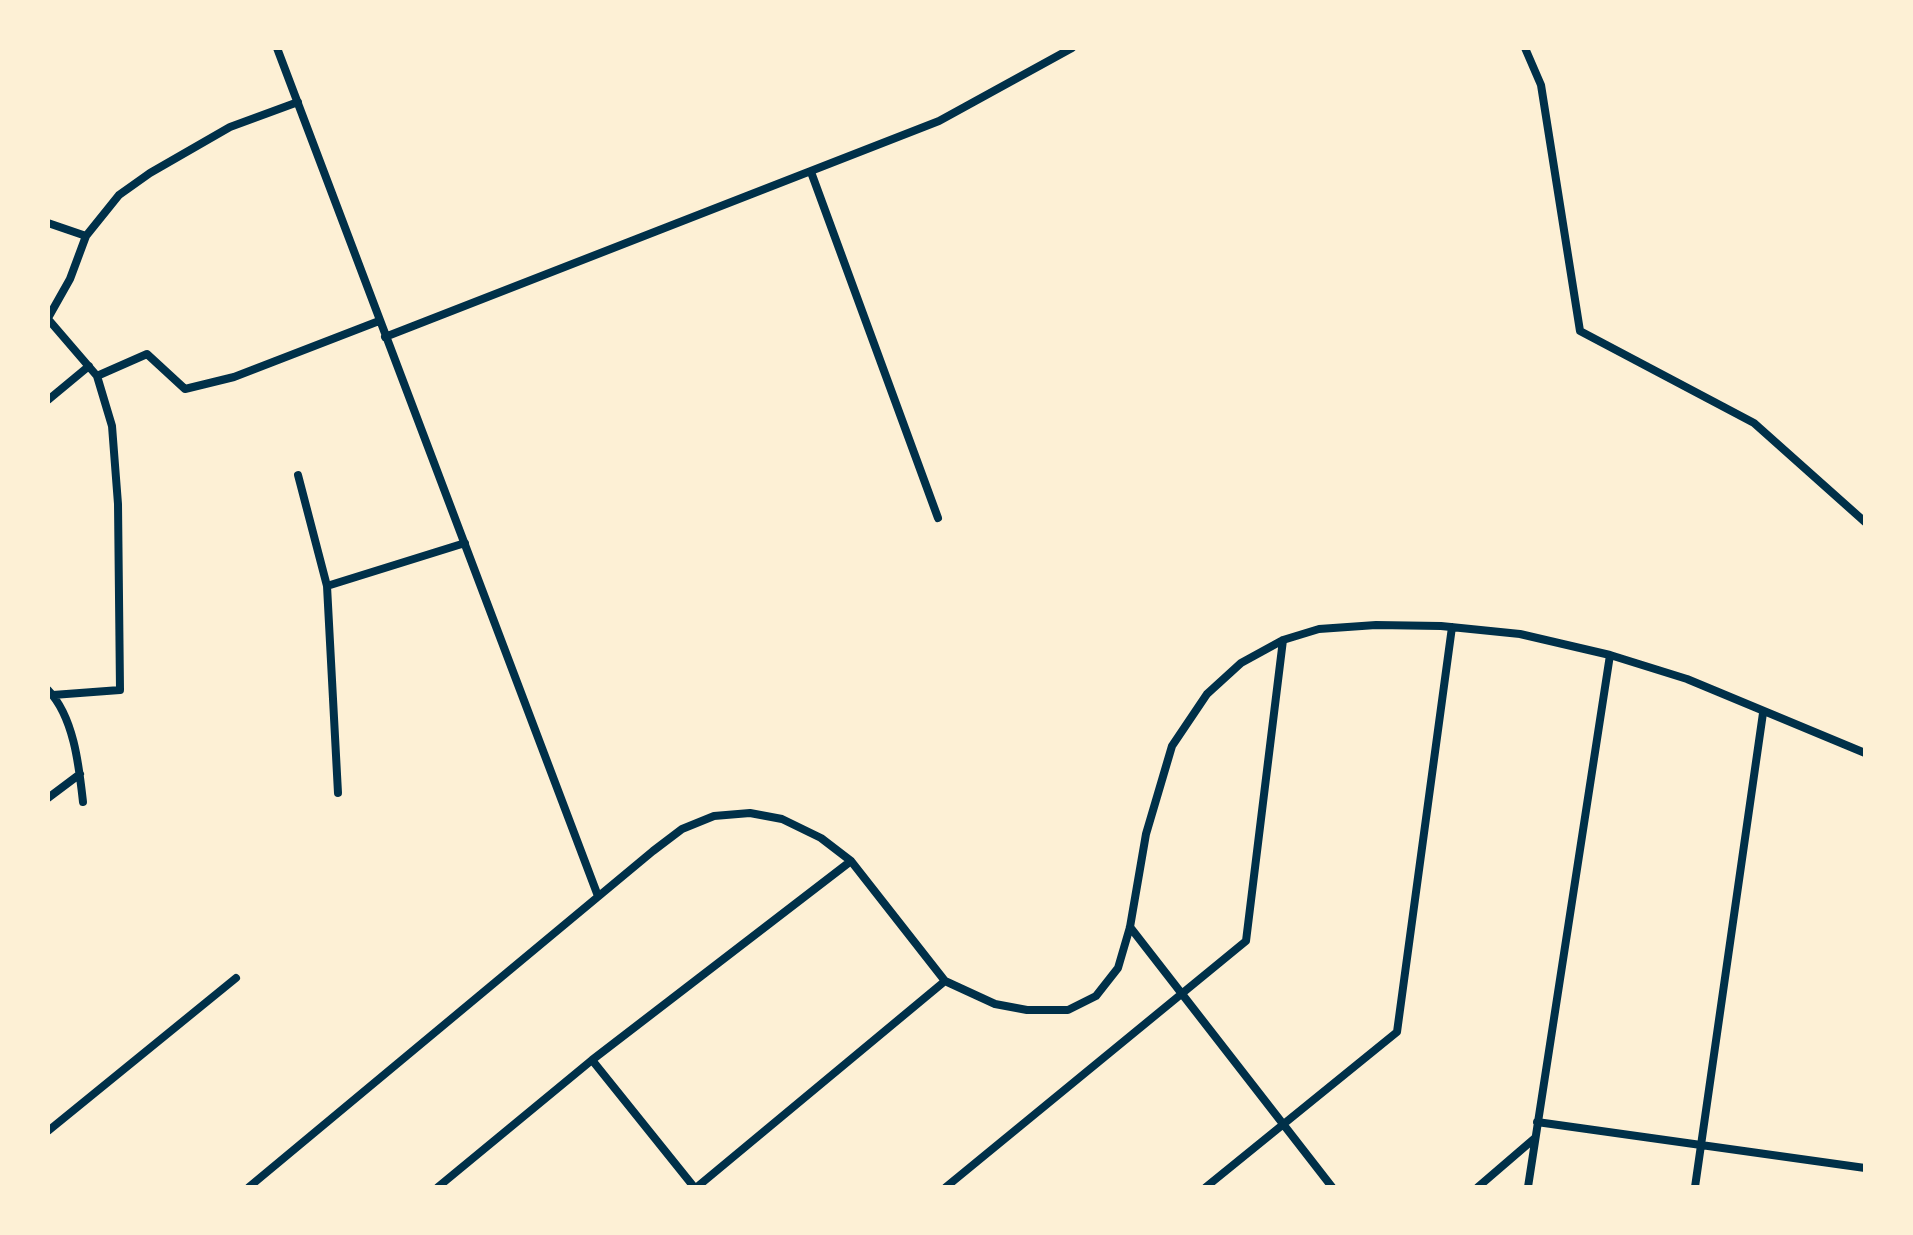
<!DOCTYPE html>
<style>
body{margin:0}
#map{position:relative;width:1913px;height:1235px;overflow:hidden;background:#fdf0d5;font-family:"Work Sans",sans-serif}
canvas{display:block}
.frame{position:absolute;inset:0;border:50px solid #fdf0d5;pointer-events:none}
</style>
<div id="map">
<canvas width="1913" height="1235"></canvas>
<div class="frame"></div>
</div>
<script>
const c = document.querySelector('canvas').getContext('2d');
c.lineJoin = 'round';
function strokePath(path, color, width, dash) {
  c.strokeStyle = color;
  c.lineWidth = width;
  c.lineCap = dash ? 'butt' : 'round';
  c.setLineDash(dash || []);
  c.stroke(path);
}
const minor = new Path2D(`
 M 277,48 L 598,896
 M 1525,48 L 1541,85 L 1580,331 L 1754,423 L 1865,522
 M 811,172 L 938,518
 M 48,223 L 86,236
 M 48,318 L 70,279 L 86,236 L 119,195 L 150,173 L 230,127 L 298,102
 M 48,319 L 97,376 L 147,354 L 185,389 L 234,377 L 379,321
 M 385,337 L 939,121 L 1072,48
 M 48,400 L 89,366
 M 298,475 L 327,586 L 338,793
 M 327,586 L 465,543
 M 48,690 C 74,717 79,766 83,802
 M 53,695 L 120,690 L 118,504 L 112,426 L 97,376
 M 48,798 L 80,774
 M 1130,927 L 1332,1187
 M 592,1060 L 694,1187
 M 1537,1122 L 1865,1168
 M 48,1131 L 236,978
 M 249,1187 L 653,851 L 682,829 L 714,816 L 750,813 L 782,819 L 821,838 L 851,861 L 945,981 L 995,1004 L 1027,1010 L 1068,1010 L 1096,996 L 1118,968 L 1130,927 L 1146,834 L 1172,746 L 1207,694 L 1241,663 L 1283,640 L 1319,629 L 1376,625 L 1441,626 L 1520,634 L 1610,655 L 1687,679 L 1865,753
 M 438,1187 L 592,1060 L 851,861
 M 697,1187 L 945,981
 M 946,1187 L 1246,941 L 1283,640
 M 1206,1187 L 1397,1032 L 1452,627
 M 1478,1187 L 1535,1138
 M 1528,1187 L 1610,655
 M 1695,1187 L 1763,713`);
strokePath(minor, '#003049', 8);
</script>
